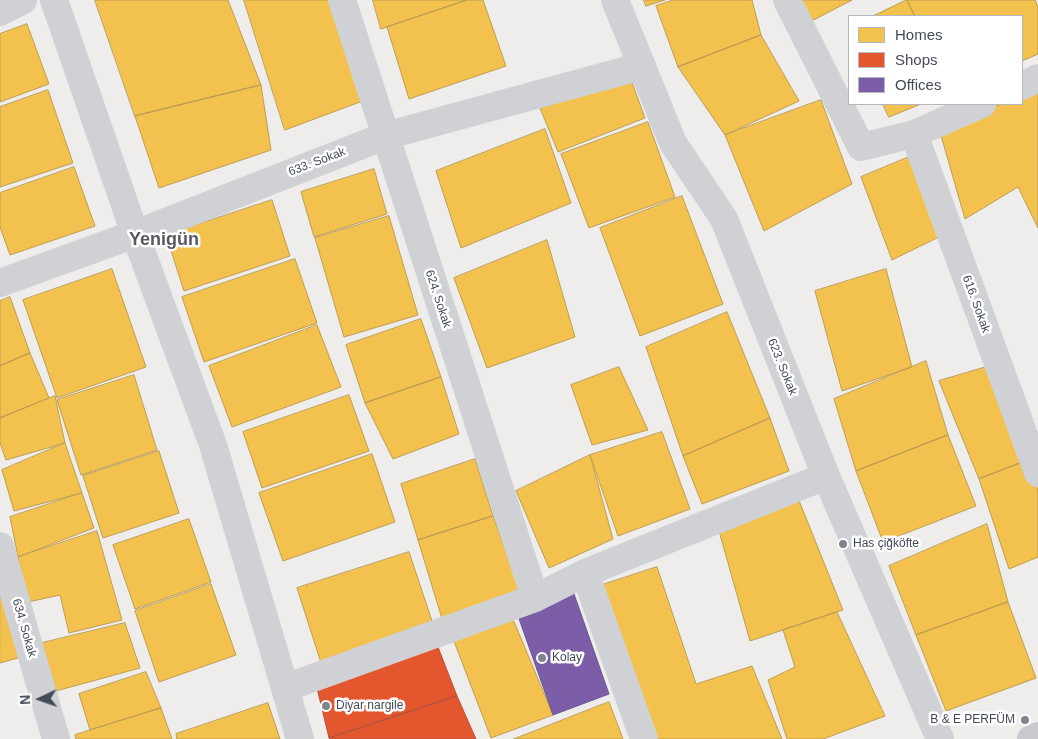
<!DOCTYPE html>
<meta charset="utf-8">
<style>
body{margin:0}
#map{position:relative;width:1038px;height:739px;overflow:hidden;background:#eeedec;font-family:Arial,sans-serif}
canvas{display:block}
.legend{position:absolute;left:848px;top:15px;width:175px;height:90px;box-sizing:border-box;background:#fff;border:1px solid #b4b7bd;margin:0;padding:6px 9px;list-style:none;font-size:15px;color:#434a5a}
.legend li{display:flex;align-items:center;gap:10px;height:25px}
.legend b{width:25px;border:1px solid #b4b7bd}
.north{position:absolute;left:15px;top:674px;width:50px;height:50px;-webkit-text-stroke:4px #fff;paint-order:stroke;rotate:267deg;font-size:14px;font-weight:700;line-height:20px;text-align:center;color:#434a5a}
.north::after{content:'';display:block;margin:auto;width:18px;height:22px;background:#434a5a;clip-path:polygon(50% 0,100% 100%,50% 72%,0 100%)}
</style>
<div id="map">
<canvas width="1038" height="739"></canvas>
<ul class="legend">
<li><b style="height:14px;background:#f2c14e"></b>Homes</li>
<li><b style="height:14px;background:#e4572e"></b>Shops</li>
<li><b style="height:14px;background:#7b5ea7"></b>Offices</li>
</ul>
<div class="north">N</div>
</div>
<script>
const c = document.querySelector('canvas').getContext('2d');
c.lineJoin = 'round';
function paint(path, color) {
  c.fillStyle = color;
  c.fill(path, 'evenodd');
}
function strokePath(path, color, width, dash) {
  c.strokeStyle = color;
  c.lineWidth = width;
  c.lineCap = dash ? 'butt' : 'round';
  c.setLineDash(dash || []);
  c.stroke(path);
}
function drawText(font, color, halo, rows, align = 'center') {
  c.font = font + ' Arial,sans-serif';
  c.lineWidth = 5;
  c.setLineDash([]);
  c.textBaseline = 'middle';
  c.strokeStyle = halo;
  c.fillStyle = color;
  for (const [text, x, y, turn = 0] of rows) {
    c.save();
    c.translate(x, y);
    c.rotate((+turn || 0) * Math.PI / 180);
    c.textAlign = isNaN(turn) ? turn : align;
    if (halo) c.strokeText(text, 0, 0);
    c.fillText(text, 0, 0);
    c.restore();
  }
}
const homes = new Path2D(`
 M 95,0 L 228,0 L 261,85 L 135,116 Z
 M 244,0 L 337,0 L 368,99 L 285,130 Z
 M 373,0 L 467,0 L 381,29 Z
 M 467,0 L 483,0 L 506,66 L 409,99 L 387,27 Z
 M 644,0 L 665,0 L 646,6 Z
 M 673,0 L 752,0 L 761,35 L 678,67 L 656,6 Z
 M 788,0 L 852,0 L 800,27 Z
 M 907,0 L 1035,0 L 1038,7 L 1038,54 L 1022,61 L 1022,16 L 915,16 Z
 M 907,0 L 915,16 L 873,16 L 906,0 Z
 M 27,24 L 49,84 L 0,102 L 0,34 Z
 M 761,35 L 799,101 L 725,135 L 678,67 Z
 M 629,74 L 645,118 L 558,152 L 540,108 Z
 M 261,85 L 271,150 L 159,188 L 135,116 Z
 M 1038,87 L 1038,228 L 1018,187 L 965,219 L 940,132 L 1001,104 L 1022,104 L 1022,94 Z
 M 48,90 L 73,163 L 0,187 L 0,107 Z
 M 821,100 L 852,184 L 764,231 L 725,135 Z
 M 883,104 L 921,104 L 889,117 Z
 M 648,122 L 675,197 L 589,228 L 561,154 Z
 M 545,129 L 571,203 L 461,248 L 436,171 Z
 M 921,152 L 941,236 L 892,260 L 861,177 Z
 M 74,167 L 95,226 L 10,255 L 0,227 L 0,193 Z
 M 374,169 L 387,214 L 314,237 L 301,192 Z
 M 682,196 L 723,304 L 640,336 L 600,228 Z
 M 272,200 L 290,256 L 184,291 L 166,235 Z
 M 389,216 L 418,315 L 344,337 L 315,238 Z
 M 547,240 L 575,337 L 487,368 L 454,278 Z
 M 295,259 L 317,323 L 204,362 L 182,297 Z
 M 112,269 L 146,367 L 57,398 L 23,300 Z
 M 886,269 L 912,367 L 842,391 L 815,291 Z
 M 10,297 L 30,353 L 0,366 L 0,301 Z
 M 727,312 L 770,418 L 683,456 L 646,347 Z
 M 421,319 L 441,377 L 365,403 L 346,345 Z
 M 317,325 L 341,387 L 232,427 L 209,366 Z
 M 30,353 L 49,398 L 0,418 L 0,366 Z
 M 926,361 L 948,435 L 856,471 L 834,399 Z
 M 993,365 L 1028,460 L 979,479 L 939,381 Z
 M 619,367 L 648,430 L 592,445 L 571,385 Z
 M 134,375 L 157,450 L 81,475 L 57,400 Z
 M 441,377 L 459,434 L 393,459 L 365,403 Z
 M 349,395 L 369,451 L 262,488 L 243,432 Z
 M 55,396 L 65,443 L 6,460 L 0,443 L 0,418 Z
 M 770,418 L 789,471 L 702,504 L 683,456 Z
 M 662,432 L 690,509 L 618,536 L 590,455 Z
 M 948,435 L 976,506 L 883,542 L 856,471 Z
 M 65,443 L 82,493 L 14,511 L 2,470 Z
 M 159,451 L 179,513 L 103,538 L 83,476 Z
 M 372,454 L 395,522 L 283,561 L 259,493 Z
 M 590,455 L 613,539 L 549,568 L 516,491 Z
 M 475,459 L 493,516 L 418,540 L 401,484 Z
 M 1028,460 L 1038,491 L 1038,557 L 1009,569 L 979,479 Z
 M 82,493 L 94,528 L 18,557 L 10,517 Z
 M 798,498 L 843,610 L 750,641 L 719,531 Z
 M 493,516 L 522,595 L 443,622 L 418,540 Z
 M 189,519 L 211,582 L 135,609 L 113,545 Z
 M 987,524 L 1008,602 L 916,635 L 889,566 Z
 M 97,531 L 122,620 L 69,633 L 60,595 L 28,602 L 18,557 Z
 M 409,552 L 435,630 L 322,666 L 297,588 Z
 M 657,567 L 696,684 L 752,666 L 782,739 L 651,739 L 596,587 Z
 M 0,574 L 25,656 L 0,663 Z
 M 211,584 L 236,655 L 159,682 L 135,611 Z
 M 1008,602 L 1036,678 L 946,711 L 916,635 Z
 M 510,612 L 553,715 L 491,738 L 452,636 Z
 M 837,612 L 885,716 L 823,739 L 787,739 L 768,680 L 795,667 L 783,630 Z
 M 125,623 L 140,668 L 56,691 L 42,643 Z
 M 146,672 L 161,708 L 90,730 L 79,694 Z
 M 609,702 L 623,739 L 514,739 Z
 M 268,703 L 280,739 L 177,739 L 176,734 Z
 M 161,708 L 172,739 L 76,739 L 75,735 Z`);
const shops = new Path2D(`
 M 438,647 L 457,696 L 329,738 L 317,688 Z
 M 457,696 L 476,739 L 330,739 L 329,738 Z`);
const offices = new Path2D(`
 M 573,591 L 609,694 L 553,715 L 517,613 Z`);
const minor = new Path2D(`
 M 54,0 L 135,234 L 213,445 L 300,739
 M 342,0 L 535,598
 M 615,0 L 673,143 L 724,219 L 826,476 L 940,739
 M 787,0 L 861,147 L 914,134 L 982,104
 M 0,12 L 23,0
 M 1022,86 L 1038,78
 M 914,134 L 1038,473
 M 0,283 L 135,234 L 385,136 L 642,66
 M 0,546 L 56,739
 M 585,573 L 644,739
 M 285,688 L 535,598 L 585,573 L 826,476`);
const major = new Path2D(`
 M 1031,739 L 1038,736`);
const markers = [
 [843,544,5,"#7f838d"],
 [542,658,5,"#7f838d"],
 [326,706,5,"#7f838d"],
 [1025,720,5,"#7f838d"]
];
const streetNames = [
 ["633. Sokak",317,162,-21],
 ["624. Sokak",438,299,72],
 ["616. Sokak",976,304,70],
 ["623. Sokak",782,367,68],
 ["634. Sokak",24,628,74]
];
const poiNames = [
 ["Has çiğköfte",853,544],
 ["Kolay",552,658],
 ["Diyar nargile",336,706],
 ["B & E PERFÜM",1015,720,"right"]
];
const districtNames = [
 ["Yenigün",164,240]
];
paint(homes, '#f2c14e');
strokePath(homes, '#be9d52', 1);
paint(shops, '#e4572e');
strokePath(shops, '#b4533b', 1);
paint(offices, '#7b5ea7');
strokePath(offices, '#6a5890', 1);
strokePath(minor, '#cfd1d5', 28);
strokePath(major, '#c8cad0', 28);
for (const [x, y, r, color] of markers) {
  const dot = new Path2D();
  dot.arc(x, y, r, 0, 2 * Math.PI);
  c.fillStyle = color;
  c.fill(dot);
  strokePath(dot, '#fff', 2);
}
drawText('12px', '#434a5a', '#fff', streetNames);
drawText('12px', '#434a5a', '#fff', poiNames, 'left');
drawText('bold 18px', '#585a61', '#fff', districtNames);
</script>
